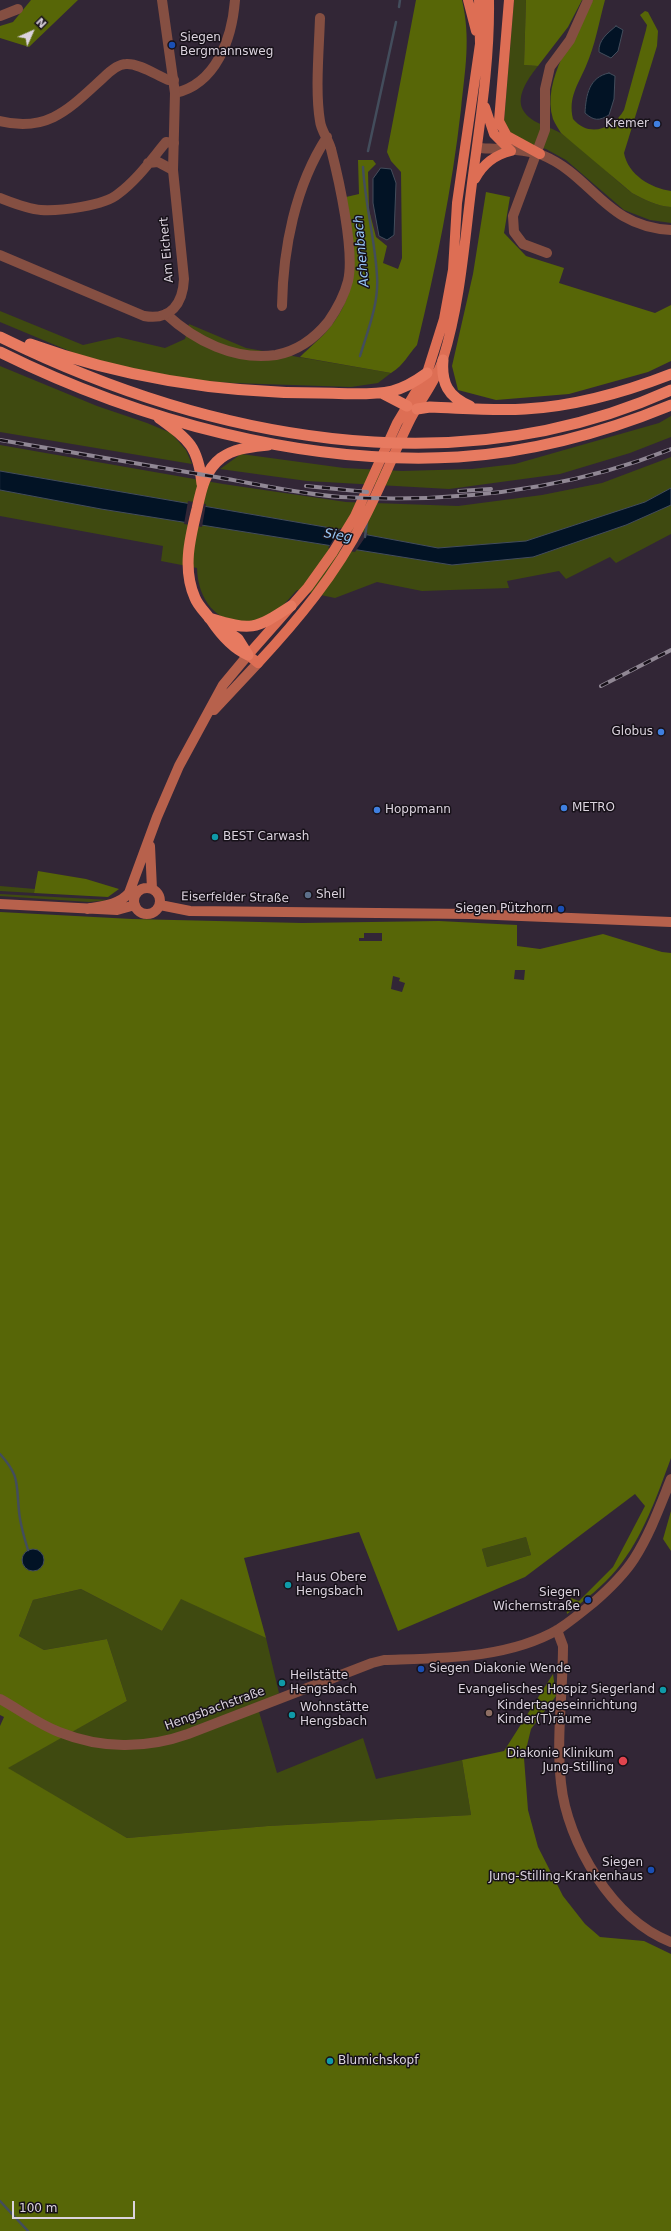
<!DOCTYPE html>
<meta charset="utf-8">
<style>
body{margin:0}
#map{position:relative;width:671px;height:2231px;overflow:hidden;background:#322636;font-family:"DejaVu Sans",sans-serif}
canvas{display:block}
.north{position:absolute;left:12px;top:12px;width:40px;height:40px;-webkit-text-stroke:3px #171119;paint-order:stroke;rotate:45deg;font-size:11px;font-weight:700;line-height:16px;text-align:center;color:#dbd3de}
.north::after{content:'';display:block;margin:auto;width:14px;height:18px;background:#dbd3de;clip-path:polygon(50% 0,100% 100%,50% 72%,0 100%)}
.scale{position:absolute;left:12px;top:2201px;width:123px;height:18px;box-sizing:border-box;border:2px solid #dbd3de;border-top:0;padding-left:5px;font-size:12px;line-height:14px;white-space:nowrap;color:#dbd3de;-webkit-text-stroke:3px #171119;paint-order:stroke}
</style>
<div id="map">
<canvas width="671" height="2231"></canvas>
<div class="north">N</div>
<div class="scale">100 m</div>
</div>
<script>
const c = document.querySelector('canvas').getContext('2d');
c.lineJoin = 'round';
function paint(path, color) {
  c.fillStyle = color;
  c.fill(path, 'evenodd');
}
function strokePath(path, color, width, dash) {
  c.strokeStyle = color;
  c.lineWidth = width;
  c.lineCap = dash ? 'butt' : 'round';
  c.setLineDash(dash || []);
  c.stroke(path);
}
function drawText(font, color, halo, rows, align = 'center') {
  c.font = font + ' "DejaVu Sans",sans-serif';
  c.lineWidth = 3;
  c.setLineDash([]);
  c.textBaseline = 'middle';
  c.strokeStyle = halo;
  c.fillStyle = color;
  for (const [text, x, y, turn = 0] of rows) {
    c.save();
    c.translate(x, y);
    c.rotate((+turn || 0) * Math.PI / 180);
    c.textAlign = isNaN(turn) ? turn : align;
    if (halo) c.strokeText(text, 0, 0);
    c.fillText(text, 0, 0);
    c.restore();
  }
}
const green = new Path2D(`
 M 514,0 L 526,0 L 524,65 L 538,66 C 530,76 515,96 523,110 C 531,124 550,126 562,134 C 587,151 608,174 632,193 C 645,200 657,206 671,207 L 671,223 L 650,220 L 624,210 L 566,160 L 546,149 L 521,141 L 512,135 L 504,121 Z
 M 0,311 L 83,345 L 118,337 L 165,348 L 185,339 L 189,324 L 246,348 L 391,373 L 378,383 L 351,387 L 233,383 L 191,380 L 121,366 L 79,355 L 0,322 Z
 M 0,366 L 97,406 L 147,423 L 171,433 L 186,450 L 192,464 L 0,432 Z
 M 671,416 L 671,437 L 630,453 L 560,474 L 449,489 L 307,481 L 220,469 L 241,454 L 344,468 L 402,471 L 472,469 L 515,464 L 659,423 Z
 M 0,445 L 223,484 L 346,502 L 458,506 L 542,495 L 602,483 L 671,457 L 671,488 L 645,502 L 526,541 L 438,548 L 325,527 L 0,471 Z
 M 0,490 L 101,509 L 452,565 L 533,557 L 626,525 L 671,505 L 671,534 L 616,563 L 610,557 L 566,579 L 559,571 L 507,581 L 509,588 L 422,591 L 377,582 L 335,598 L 297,590 C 290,597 283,607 275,612 C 236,638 198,613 197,568 L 161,561 L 163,546 L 0,516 Z
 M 0,886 L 35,889 L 34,893 L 0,891 Z
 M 0,894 L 110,900 L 89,902 L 0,896 Z
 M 526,1537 L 531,1555 L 487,1567 L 482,1549 Z
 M 81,1589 L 162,1631 L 181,1598 L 266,1638 L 279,1693 L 257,1705 L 277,1773 L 363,1738 L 376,1779 L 462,1760 L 471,1815 L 268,1826 L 127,1838 L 7,1768 L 127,1701 L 107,1639 L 44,1650 L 19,1636 L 33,1600 Z`);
const forest = new Path2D(`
 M 31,0 L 78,0 L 29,47 L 0,38 L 0,26 L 13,22 Z
 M 416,0 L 462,0 C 471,39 465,69 461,109 C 452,189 436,267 417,345 C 407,356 405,364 391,373 L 300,357 C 311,346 325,335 334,322 C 362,284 354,240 346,197 L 359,194 L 358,160 L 373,160 L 376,164 L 368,172 L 369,210 L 376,237 L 387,246 L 383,263 L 398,269 L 402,258 L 401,172 L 391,161 L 387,152 Z
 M 526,0 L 582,0 L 568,27 L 538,66 L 524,65 Z
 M 593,0 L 605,0 C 599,22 595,46 586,66 C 578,85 568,97 573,119 C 589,138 613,129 624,110 L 646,30 L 647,25 L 640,15 L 645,11 L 648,12 L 658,31 L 657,46 L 624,153 C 628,175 651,188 671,191 L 671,207 C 657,206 645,200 632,193 L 561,133 C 558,128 555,124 553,119 C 541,80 576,33 593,0 Z
 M 486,192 L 510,197 L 504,233 L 526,256 L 564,268 L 559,283 L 655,313 L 671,305 L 671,361 L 648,372 L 569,394 L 496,400 L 458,390 L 452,366 L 473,274 Z
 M 38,871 L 86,879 L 119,889 L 108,897 L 34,893 Z
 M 0,912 L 132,919 L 302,923 L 439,921 L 517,925 L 517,946 L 540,949 L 603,934 L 662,952 L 671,953 L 671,1458 C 657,1496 643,1537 617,1569 C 603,1586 585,1600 567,1614 L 566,1606 L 571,1598 L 579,1601 L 613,1567 L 645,1506 L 635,1494 L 525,1577 L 398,1631 L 359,1532 L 244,1558 L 266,1638 L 181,1599 L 162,1631 L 81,1589 L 33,1600 L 19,1636 L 44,1650 L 107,1639 L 127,1701 L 8,1768 L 127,1838 L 268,1826 L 471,1815 L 462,1760 L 504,1751 L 553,1674 L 556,1696 L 531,1729 L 524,1758 L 528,1810 L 538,1847 L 563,1896 L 585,1924 L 600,1937 L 644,1941 L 671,1954 L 671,2231 L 0,2231 L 0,1726 L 4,1717 L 0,1715 ZM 364,933 L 382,933 L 382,941 L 359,941 L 359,938 L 364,938 ZM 515,970 L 525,970 L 524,980 L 514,979 ZM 393,976 L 400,978 L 399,981 L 405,983 L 402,992 L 391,989 ZM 526,1537 L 531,1555 L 487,1567 L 482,1549 Z
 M 671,1511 L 671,1551 L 663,1539 Z`);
const water = new Path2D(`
 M 616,26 L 623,30 L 618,51 L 611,58 L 599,52 C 598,40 608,33 616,26 Z
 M 609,73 L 615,76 L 614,99 L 609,115 C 599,121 594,121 585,113 C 586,95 589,77 609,73 Z
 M 381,168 L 391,169 L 396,183 L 394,235 L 387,240 L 379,236 L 373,203 L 373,179 Z
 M 0,471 L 325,527 L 438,548 L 526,541 L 645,502 L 671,488 L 671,505 L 626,525 L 533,557 L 452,565 L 101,509 L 0,490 Z
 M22 1560a11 11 0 1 1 22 0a11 11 0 1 1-22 0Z`);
const pier = new Path2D(`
 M 188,501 L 206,504 L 202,527 L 184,524 Z
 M 340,528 L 368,533 L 355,552 L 328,548 Z`);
const stream = new Path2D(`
 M 399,7 L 400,0
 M 368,151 L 396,22
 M 360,356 C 368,330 379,303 377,276 C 375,239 365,204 363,167
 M 365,537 L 367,522
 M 0,1454 C 20,1476 16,1483 19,1511 C 20,1524 24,1537 28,1550
 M 0,2201 L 28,2231`);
const minor = new Path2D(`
 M 0,16 L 18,9
 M 175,93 C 216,84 232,39 235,0
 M 0,121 C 48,133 70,108 103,78 C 108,73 118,64 126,64 C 139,63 156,75 168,80 L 174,80
 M 148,163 L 158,162 L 173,170
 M 0,198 C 13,203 27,209 41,210 C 60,211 104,206 118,194 C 137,180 151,160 166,142 L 174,143
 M 547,253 L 523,244 L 514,232 L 513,216 L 545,130 L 545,89 L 550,67 L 570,40 L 588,0
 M 282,306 C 283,249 295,186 327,137
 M 166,314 C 195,341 235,361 276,355 C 297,351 315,338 328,322 C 337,309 344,297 348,281 C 355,252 339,180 331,149 C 329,140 321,131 320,121 C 315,92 319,49 320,18`);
const tertiary = new Path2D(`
 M 478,148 C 494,149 528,149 542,155 C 593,176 605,227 671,230
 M 0,255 L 144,316 C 171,321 183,303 184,279 L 173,170 L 175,93 L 162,0
 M 557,1630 L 563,1646 C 563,1691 556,1738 561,1783 C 567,1843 613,1920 671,1942
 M 0,1699 C 20,1710 38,1724 59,1732 C 101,1749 146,1749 188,1734 L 372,1663 L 384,1660 C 441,1658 508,1659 559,1629 C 571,1621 582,1612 593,1603 C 608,1590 623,1576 634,1559 C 650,1534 660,1506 671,1479`);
const secondary = new Path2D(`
 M 214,710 L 258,663
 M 150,846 L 152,889
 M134 901a13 13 0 1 1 26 0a13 13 0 1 1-26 0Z
 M 0,904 L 117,910 L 135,905
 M 160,905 L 190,911 L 471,914 L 671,922
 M 87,909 C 101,906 119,905 129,893 L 157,817 L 179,766 L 223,685 L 248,655`);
const primary = new Path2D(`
 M 468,0 L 476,31
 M 479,0 L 480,44 L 457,203 L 453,270 L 444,319 L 427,373 L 397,423 L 355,516 L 333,552 L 308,587 L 248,655 L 258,663 C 298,620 336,574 363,521 C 380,489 393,455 409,422 C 419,401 436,382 443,359 C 460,304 464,247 471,191 C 479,127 490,65 489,0
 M 509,0 L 499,121 L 507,136 L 540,154
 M 485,107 L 494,134 L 511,151
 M 475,179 C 483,164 494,155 511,151`);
const trunk = new Path2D(`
 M 0,337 C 208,439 453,488 671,390
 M 30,344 C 124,378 220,393 319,393 C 343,393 369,396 392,391 C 405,388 416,381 427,373
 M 0,352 C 137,420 305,466 458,457 C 532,452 603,433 671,405
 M 443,360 C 441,383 448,397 470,406
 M 382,393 L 407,406
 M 417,409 L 430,407 C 461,408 494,411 525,409 C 575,406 625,392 671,374
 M 159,418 C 189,440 198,446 202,484
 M 209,618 C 252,631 254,630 291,606
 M 220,626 L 238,639 L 248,655
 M 248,655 C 232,648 221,635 211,620 C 206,613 198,606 195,598 C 182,569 190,538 197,509 C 201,490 205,470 221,458 C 235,448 251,447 268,445`);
const rail = new Path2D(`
 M 0,440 C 72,453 144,465 216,477 C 257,484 300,494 341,497 C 454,503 565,491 671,449
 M 306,486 L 367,492
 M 459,491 L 491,489
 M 601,686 L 671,650`);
const markers = [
 [172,45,4,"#1a4fb4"],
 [657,124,4,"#3f7fe0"],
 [661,732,4,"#3f7fe0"],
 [564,808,4,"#3f7fe0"],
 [377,810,4,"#3f7fe0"],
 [215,837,4,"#0f9aa8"],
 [308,895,4,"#5c6f8a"],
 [561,909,4,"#1a4fb4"],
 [288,1585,4,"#0f9aa8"],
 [588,1600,4,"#1a4fb4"],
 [421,1669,4,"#1a4fb4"],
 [282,1683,4,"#0f9aa8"],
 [663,1690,4,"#0f9aa8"],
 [489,1713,4,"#8d6e63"],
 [292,1715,4,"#0f9aa8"],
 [623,1761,5,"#e0444e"],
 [651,1870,4,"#1a4fb4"],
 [330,2061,4,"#0f9aa8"]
];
const poiNames = [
 ["Siegen",180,38],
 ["Bergmannsweg",180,52],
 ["Kremer",649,124,"right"],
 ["Globus",653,732,"right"],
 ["METRO",572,808],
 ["Hoppmann",385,810],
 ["BEST Carwash",223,837],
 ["Shell",316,895],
 ["Siegen Pützhorn",553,909,"right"],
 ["Haus Obere",296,1578],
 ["Hengsbach",296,1592],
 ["Siegen",580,1593,"right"],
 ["Wichernstraße",580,1607,"right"],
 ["Siegen Diakonie Wende",429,1669],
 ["Heilstätte",290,1676],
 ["Hengsbach",290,1690],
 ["Evangelisches Hospiz Siegerland",655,1690,"right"],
 ["Kindertageseinrichtung",497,1706],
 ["Kinder(T)räume",497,1720],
 ["Wohnstätte",300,1708],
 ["Hengsbach",300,1722],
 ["Diakonie Klinikum",614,1754,"right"],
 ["Jung-Stilling",614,1768,"right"],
 ["Siegen",643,1863,"right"],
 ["Jung-Stilling-Krankenhaus",643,1877,"right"],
 ["Blumichskopf",338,2061]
];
const streetNames = [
 ["Am Eichert",167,250,-95],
 ["Eiserfelder Straße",235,898,1],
 ["Hengsbachstraße",215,1709,-20]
];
const waterNames = [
 ["Achenbach",362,251,-95],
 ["Sieg",338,536,10]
];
paint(green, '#3f4a10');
paint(forest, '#576607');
paint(water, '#021325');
strokePath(water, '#434d5c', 1);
paint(pier, '#322636');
strokePath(stream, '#434d5c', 2.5);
strokePath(minor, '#854f42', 10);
strokePath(tertiary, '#854f42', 10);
strokePath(secondary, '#b7614c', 10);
strokePath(primary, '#dd6e54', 10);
strokePath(trunk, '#e77a60', 11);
strokePath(rail, '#908794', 4);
strokePath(rail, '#171119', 2.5, [8]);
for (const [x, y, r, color] of markers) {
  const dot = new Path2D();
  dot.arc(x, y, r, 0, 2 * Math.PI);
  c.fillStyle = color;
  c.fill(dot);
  strokePath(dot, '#171119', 1.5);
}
drawText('12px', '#dbd3de', '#171119', poiNames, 'left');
drawText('12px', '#dbd3de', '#171119', streetNames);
drawText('italic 13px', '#98c7f7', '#171119', waterNames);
</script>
